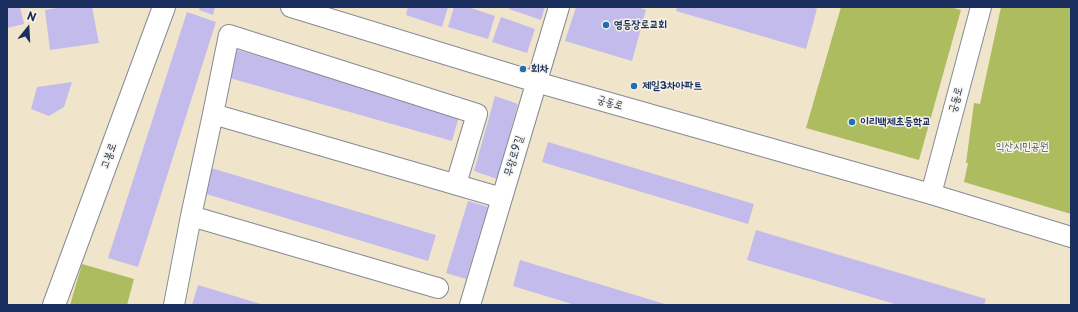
<!DOCTYPE html>
<meta charset="utf-8">
<style>
body{margin:0}
#map{position:relative;width:1078px;height:312px;overflow:hidden;background:#f0e5cb;font-family:"Playpen Sans",sans-serif}
canvas{display:block}
.frame{position:absolute;inset:0;border:8px solid #1b2f5e;pointer-events:none}
.north{position:absolute;left:8px;top:8px;width:40px;height:40px;-webkit-text-stroke:3px #f7f3e8;paint-order:stroke;rotate:18deg;font-size:11px;font-weight:700;line-height:16px;text-align:center;color:#1b2f5e}
.north::after{content:'';display:block;margin:auto;width:14px;height:18px;background:#1b2f5e;clip-path:polygon(50% 0,100% 100%,50% 72%,0 100%)}
</style>
<div id="map">
<canvas width="1078" height="312"></canvas>
<div class="frame"></div>
<div class="north">N</div>
</div>
<script>
const c = document.querySelector('canvas').getContext('2d');
c.lineJoin = 'round';
function paint(path, color) {
  c.fillStyle = color;
  c.fill(path, 'evenodd');
}
function strokePath(path, color, width, dash) {
  c.strokeStyle = color;
  c.lineWidth = width;
  c.lineCap = dash ? 'butt' : 'round';
  c.setLineDash(dash || []);
  c.stroke(path);
}
function drawText(font, color, halo, rows, align = 'center') {
  c.font = font + ' "Playpen Sans","Poor Story",sans-serif';
  c.lineWidth = 3;
  c.setLineDash([]);
  c.textBaseline = 'middle';
  c.strokeStyle = halo;
  c.fillStyle = color;
  for (const [text, x, y, turn = 0] of rows) {
    c.save();
    c.translate(x, y);
    c.rotate((+turn || 0) * Math.PI / 180);
    c.textAlign = isNaN(turn) ? turn : align;
    if (halo) c.strokeText(text, 0, 0);
    c.fillText(text, 0, 0);
    c.restore();
  }
}
const green = new Path2D(`
 M 841,7 L 950,7 L 961,10 L 919,160 L 806,128 Z
 M 1001,7 L 1071,7 L 1071,214 L 964,182 L 968,163 L 966,163 L 974,103 L 980,104 Z
 M 82,264 L 134,279 L 127,305 L 70,305 Z`);
const building = new Path2D(`
 M 7,7 L 20,7 L 24,24 L 7,28 Z
 M 63,7 L 92,7 L 99,43 L 50,50 L 45,10 Z
 M 200,7 L 215,7 L 213,15 L 199,10 Z
 M 408,7 L 448,7 L 442,27 L 406,15 Z
 M 454,7 L 468,7 L 495,16 L 488,39 L 448,27 Z
 M 509,7 L 545,7 L 541,20 L 509,9 Z
 M 576,7 L 638,7 L 646,10 L 632,61 L 565,41 Z
 M 677,7 L 812,7 L 817,9 L 806,49 L 676,11 Z
 M 187,12 L 216,22 L 138,267 L 108,258 Z
 M 501,17 L 535,29 L 527,53 L 492,42 Z
 M 234,49 L 460,113 L 452,141 L 226,77 Z
 M 72,82 L 64,107 L 49,116 L 31,109 L 37,87 Z
 M 495,96 L 518,104 L 497,179 L 474,171 Z
 M 548,142 L 754,204 L 748,224 L 542,162 Z
 M 211,168 L 436,235 L 428,261 L 203,193 Z
 M 468,201 L 488,207 L 466,279 L 446,273 Z
 M 756,230 L 986,299 L 984,305 L 898,305 L 747,260 Z
 M 520,260 L 668,305 L 575,305 L 513,286 Z
 M 198,285 L 264,305 L 192,305 Z`);
const minor = new Path2D(`
 M 291,7 L 536,82 L 931,194 L 1071,237
 M 456,184 L 477,114 L 229,35 L 213,114 L 502,198
 M 931,194 L 981,7
 M 191,216 L 438,288
 M 174,305 L 191,216 L 213,114
 M 470,305 L 559,7`);
const tertiary = new Path2D(`
 M 54,305 L 164,7`);
const markers = [
 [606,25,4,"#1f6fb2"],
 [523,69,4,"#1f6fb2"],
 [634,86,4,"#1f6fb2"],
 [852,122,4,"#1f6fb2"]
];
const poiNames = [
 ["영등장로교회",614,25],
 ["회차",531,69],
 ["제일3차아파트",642,86],
 ["이리백제초등학교",860,122]
];
const streetNames = [
 ["궁동로",956,100,-75],
 ["궁동로",610,103,16],
 ["고봉로",109,156,-70],
 ["무왕로9길",514,156,-73]
];
const parkNames = [
 ["익산시민공원",1022,147]
];
paint(green, '#acbc5f');
paint(building, '#c4bbed');
strokePath(minor, '#868a94', 22);
strokePath(tertiary, '#868a94', 24);
strokePath(minor, '#fff', 20);
strokePath(tertiary, '#fff', 22);
for (const [x, y, r, color] of markers) {
  const dot = new Path2D();
  dot.arc(x, y, r, 0, 2 * Math.PI);
  c.fillStyle = color;
  c.fill(dot);
  strokePath(dot, '#f7f3e8', 1.5);
}
drawText('bold 11px', '#1b2f5e', '#f7f3e8', poiNames, 'left');
drawText('11px', '#1b2f5e', '#f7f3e8', streetNames);
drawText('11px', '#46595e', '#f7f3e8', parkNames);
</script>
